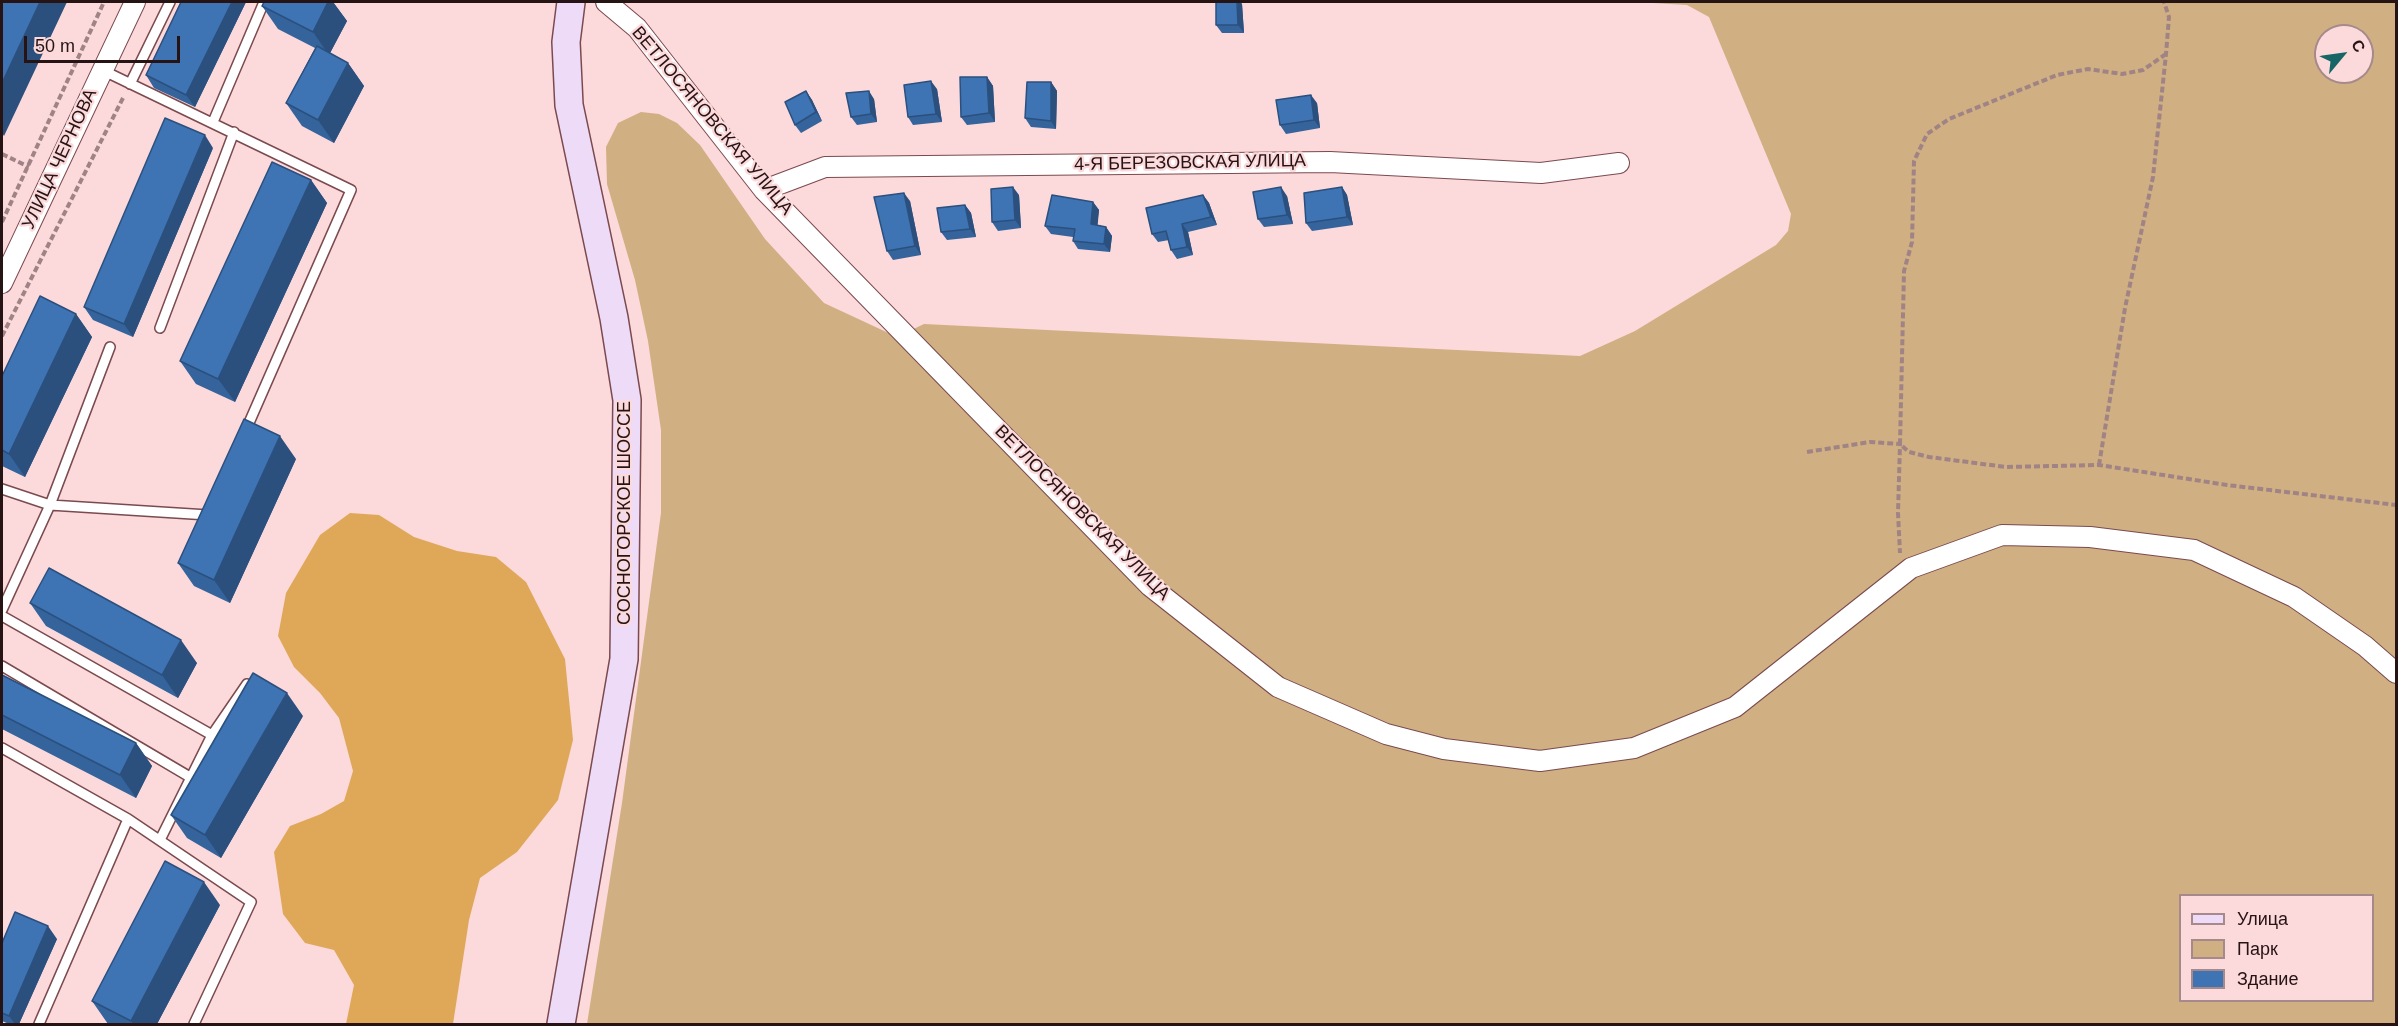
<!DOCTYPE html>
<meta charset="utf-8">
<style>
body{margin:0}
#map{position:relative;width:2398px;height:1026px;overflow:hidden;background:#fcd9db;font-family:Helvetica,sans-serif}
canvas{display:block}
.frame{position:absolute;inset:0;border:3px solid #261314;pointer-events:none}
.legend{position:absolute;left:2179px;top:894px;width:195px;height:108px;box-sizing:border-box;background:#fcd9db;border:2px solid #a68a8b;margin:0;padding:8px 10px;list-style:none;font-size:18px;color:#261314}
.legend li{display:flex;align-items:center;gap:12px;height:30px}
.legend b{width:30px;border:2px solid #a68a8b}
.north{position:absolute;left:2314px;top:24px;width:60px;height:60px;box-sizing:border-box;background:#fcd9db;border:2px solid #a68a8b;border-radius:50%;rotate:61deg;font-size:16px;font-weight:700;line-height:24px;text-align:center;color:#261314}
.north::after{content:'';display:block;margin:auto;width:21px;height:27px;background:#176665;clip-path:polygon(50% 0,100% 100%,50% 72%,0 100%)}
.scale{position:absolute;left:24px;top:36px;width:156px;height:27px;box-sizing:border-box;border:3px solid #261314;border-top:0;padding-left:8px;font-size:18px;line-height:21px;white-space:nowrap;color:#261314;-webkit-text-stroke:4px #fcd9db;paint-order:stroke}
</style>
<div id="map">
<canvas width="2398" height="1026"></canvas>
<div class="frame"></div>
<ul class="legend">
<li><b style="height:8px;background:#eedbf8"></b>Улица</li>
<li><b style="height:16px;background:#d0af82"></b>Парк</li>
<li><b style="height:16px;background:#3e73b4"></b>Здание</li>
</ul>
<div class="north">С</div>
<div class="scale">50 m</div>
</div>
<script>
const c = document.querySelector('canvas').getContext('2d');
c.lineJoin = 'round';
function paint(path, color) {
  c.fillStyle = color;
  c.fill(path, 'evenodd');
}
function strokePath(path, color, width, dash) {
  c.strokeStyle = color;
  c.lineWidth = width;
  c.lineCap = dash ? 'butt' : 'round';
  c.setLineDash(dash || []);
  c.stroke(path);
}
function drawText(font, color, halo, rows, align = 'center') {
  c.font = font + ' Helvetica,sans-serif';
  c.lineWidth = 4.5;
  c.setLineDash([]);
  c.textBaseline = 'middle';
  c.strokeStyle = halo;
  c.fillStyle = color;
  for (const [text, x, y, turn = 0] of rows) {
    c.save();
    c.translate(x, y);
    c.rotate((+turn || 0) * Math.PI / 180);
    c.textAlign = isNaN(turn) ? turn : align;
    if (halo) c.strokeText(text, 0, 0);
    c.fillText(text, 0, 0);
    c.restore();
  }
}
const green = new Path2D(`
 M 1636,2 L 2396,2 L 2396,1024 L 587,1024 L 622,803 L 661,513 L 661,430 L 648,341 L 635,280 L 607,184 L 606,147 L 618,123 L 641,112 L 659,114 L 677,123 L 700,145 L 765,239 L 824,303 L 897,337 L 924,324 L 1580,356 L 1635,331 L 1776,245 L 1788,231 L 1791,214 L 1709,17 L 1687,5 ZM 2326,36 L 2362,36 L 2362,72 L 2326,72 ZM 2180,896 L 2372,896 L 2372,1000 L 2180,1000 Z`);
const forest = new Path2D(`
 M 350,513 L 379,515 L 414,537 L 457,551 L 496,557 L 526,582 L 565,659 L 573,740 L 558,800 L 517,852 L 480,878 L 469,920 L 453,1024 L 346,1024 L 354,985 L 334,950 L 305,943 L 283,914 L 274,852 L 290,826 L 321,814 L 344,801 L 353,771 L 339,718 L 320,693 L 294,667 L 278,636 L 286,593 L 320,535 Z`);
const path = new Path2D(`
 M 2166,54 L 2143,70 L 2122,74 L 2088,69 L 2057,75 L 1949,119 L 1927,134 L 1914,161 L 1912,242 L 1904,271 L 1900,444 L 1909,452 L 1929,457 L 2006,467 L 2099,465 L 2227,485 L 2396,505
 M 2,154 L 29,167
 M 2,222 L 104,2
 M 2,336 L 124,96
 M 1807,452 L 1870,442 L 1900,444 L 1898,513 L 1900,553
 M 2099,465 L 2125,308 L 2153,177 L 2166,54 L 2169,17 L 2164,2`);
const lane = new Path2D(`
 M 102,70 L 351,190 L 245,432
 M 130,84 L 170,2
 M 213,122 L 264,2
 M 160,328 L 234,132
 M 2,489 L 50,505 L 208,515
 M 2,610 L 50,505 L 110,347
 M 2,616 L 212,735
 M 2,666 L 190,777
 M 2,748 L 128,819 L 251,902 L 194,1024
 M 160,840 L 212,735 L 247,684
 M 39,1024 L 128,819`);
const street = new Path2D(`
 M 606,2 L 637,28 L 764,190 L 1150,586 L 1278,687 L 1386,734 L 1444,749 L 1540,761 L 1634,748 L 1735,707 L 1911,568 L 2002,535 L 2090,537 L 2194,550 L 2294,597 L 2365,646 L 2396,673
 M 764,190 L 825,167 L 1330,162 L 1541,173 L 1619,163
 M 2,283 L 135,2`);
const secondary = new Path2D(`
 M 561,1024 L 624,659 L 627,400 L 614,318 L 569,105 L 566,42 L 571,2`);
const wall = new Path2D(`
 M 181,2 L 246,2 L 195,107 L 154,88 L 146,75 Z
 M 264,2 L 333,2 L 347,21 L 330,53 L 348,63 L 364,86 L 334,143 L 302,126 L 286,103 L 315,48 L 278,29 L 262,6 Z
 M 1242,4 L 1244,33 L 1222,33 L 1216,25 Z
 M 987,77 L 993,86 L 995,122 L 967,125 L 961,117 Z
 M 1051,82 L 1057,91 L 1056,129 L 1031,127 L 1025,118 Z
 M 937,89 L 942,122 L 913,125 L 908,117 Z
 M 806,91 L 812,100 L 822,121 L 801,133 L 795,125 Z
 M 874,99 L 877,122 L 857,125 L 851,117 Z
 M 1317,103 L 1320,128 L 1286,134 L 1280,125 Z
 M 213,148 L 133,337 L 93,320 L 84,307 Z
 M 311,180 L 327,203 L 235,402 L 196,384 L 180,361 Z
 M 1342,187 L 1347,195 L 1353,225 L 1312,231 L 1306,223 Z
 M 1019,195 L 1021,228 L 998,231 L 992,222 Z
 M 1203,195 L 1209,203 L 1217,225 L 1188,232 L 1193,255 L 1177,259 L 1171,250 L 1169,240 L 1158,242 L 1152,234 Z
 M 1287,196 L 1293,224 L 1264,227 L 1258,219 Z
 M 910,201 L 921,255 L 893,260 L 887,251 Z
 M 1093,202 L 1099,210 L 1097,225 L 1106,227 L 1112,236 L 1110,252 L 1078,249 L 1073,241 L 1073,237 L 1051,234 L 1045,226 Z
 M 965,205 L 971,213 L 976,237 L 947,240 L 941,232 Z
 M 76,314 L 92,337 L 25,477 L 2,466 L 2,376 Z
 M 296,459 L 230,603 L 194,586 L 178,563 Z
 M 30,603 L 197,663 L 178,698 L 46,626 Z
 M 2,675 L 136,743 L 152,766 L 136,798 L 2,729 Z
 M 303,716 L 221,858 L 187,838 L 171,815 Z
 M 220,905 L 157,1024 L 108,1024 L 92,1001 Z
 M 57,939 L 19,1024 L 9,1024 L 2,1021 L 2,943 Z`);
const shadedWall = new Path2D(`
 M 40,2 L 67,2 L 4,136 L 2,133 L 2,83 Z
 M 232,2 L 246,2 L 195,107 L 186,95 Z
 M 328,2 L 333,2 L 347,21 L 329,55 L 313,32 Z
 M 1237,2 L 1241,2 L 1242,4 L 1244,33 L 1238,25 Z
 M 348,63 L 364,86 L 334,143 L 318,120 Z
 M 987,77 L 993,86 L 995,122 L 989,113 Z
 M 931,81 L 937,89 L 942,122 L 936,114 Z
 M 1051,82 L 1057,91 L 1056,129 L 1051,121 Z
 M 806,91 L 812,100 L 822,121 L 816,112 Z
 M 869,91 L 874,99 L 877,122 L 871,114 Z
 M 1311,95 L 1317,103 L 1320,128 L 1314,120 Z
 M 205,135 L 213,148 L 133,337 L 124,324 Z
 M 311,180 L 327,203 L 235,402 L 218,379 Z
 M 1013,187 L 1019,195 L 1021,228 L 1015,220 Z
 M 1281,187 L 1287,196 L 1293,224 L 1287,215 Z
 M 1342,187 L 1347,195 L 1353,225 L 1347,217 Z
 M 904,193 L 910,201 L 921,255 L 915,246 Z
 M 1203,195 L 1209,203 L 1217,225 L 1211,217 Z
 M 1093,202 L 1099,210 L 1097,232 L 1091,224 Z
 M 965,205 L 971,213 L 976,237 L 970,229 Z
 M 1182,224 L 1188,232 L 1193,255 L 1187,247 Z
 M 1106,227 L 1112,236 L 1110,252 L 1104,244 Z
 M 76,314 L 92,337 L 25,477 L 9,454 Z
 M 280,436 L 296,459 L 230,603 L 214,580 Z
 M 181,640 L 197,663 L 178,698 L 162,675 Z
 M 287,693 L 303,716 L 221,858 L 205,835 Z
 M 136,743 L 152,766 L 136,798 L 120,775 Z
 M 204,882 L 220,905 L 157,1024 L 133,1024 L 131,1021 Z
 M 48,926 L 57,939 L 19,1024 L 15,1024 L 9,1016 Z`);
const building = new Path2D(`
 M 2,2 L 40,2 L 2,83 Z
 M 181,2 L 232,2 L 186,95 L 146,75 Z
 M 264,2 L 328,2 L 313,32 L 262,6 Z
 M 1216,2 L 1237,2 L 1238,25 L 1216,25 Z
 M 317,46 L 348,63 L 318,120 L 286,103 Z
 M 960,77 L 987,77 L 989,113 L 961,117 Z
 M 931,81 L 936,114 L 908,117 L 904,85 Z
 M 1027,82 L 1051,82 L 1051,121 L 1025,118 Z
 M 806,91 L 816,112 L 795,125 L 785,102 Z
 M 869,91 L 871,114 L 851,117 L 846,93 Z
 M 1311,95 L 1314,120 L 1280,125 L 1276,100 Z
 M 165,118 L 205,135 L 124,324 L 84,307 Z
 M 272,162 L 311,180 L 218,379 L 180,361 Z
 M 1013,187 L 1015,220 L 992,222 L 991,189 Z
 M 1281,187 L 1287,215 L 1258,219 L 1253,192 Z
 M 1342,187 L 1347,217 L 1306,223 L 1304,193 Z
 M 904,193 L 915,246 L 887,251 L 874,197 Z
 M 1052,195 L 1093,202 L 1091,224 L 1106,227 L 1104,244 L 1073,241 L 1075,229 L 1045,226 Z
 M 1203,195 L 1211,217 L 1182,224 L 1187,247 L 1171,250 L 1166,231 L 1152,234 L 1146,208 Z
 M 965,205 L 970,229 L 941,232 L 937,208 Z
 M 40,296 L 76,314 L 9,454 L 2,450 L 2,376 Z
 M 244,419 L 280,436 L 214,580 L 178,563 Z
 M 49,568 L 181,640 L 162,675 L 30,603 Z
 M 253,673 L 287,693 L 205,835 L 171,815 Z
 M 2,675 L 136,743 L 120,775 L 2,715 Z
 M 165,861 L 204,882 L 131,1021 L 92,1001 Z
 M 15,912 L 48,926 L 9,1016 L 2,1013 L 2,943 Z`);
const streetNames = [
 ["ВЕТЛОСЯНОВСКАЯ УЛИЦА",712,121,50],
 ["УЛИЦА ЧЕРНОВА",60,159,-65],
 ["4-Я БЕРЕЗОВСКАЯ УЛИЦА",1190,163,-1],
 ["СОСНОГОРСКОЕ ШОССЕ",625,513,-90],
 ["ВЕТЛОСЯНОВСКАЯ УЛИЦА",1082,513,45]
];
paint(green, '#d0af82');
paint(forest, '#dfa859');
strokePath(lane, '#7a4a4e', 12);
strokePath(street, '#7a4a4e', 22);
strokePath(secondary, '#7a4a4e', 30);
strokePath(path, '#a08485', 4, [6, 3]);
strokePath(lane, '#fff', 9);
strokePath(street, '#fff', 20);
strokePath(secondary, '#eedbf8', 27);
paint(wall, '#35639b');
paint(shadedWall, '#2b507e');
paint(building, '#3e73b4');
strokePath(building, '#2b507e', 1.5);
drawText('18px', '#261314', '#fcd9db', streetNames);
</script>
